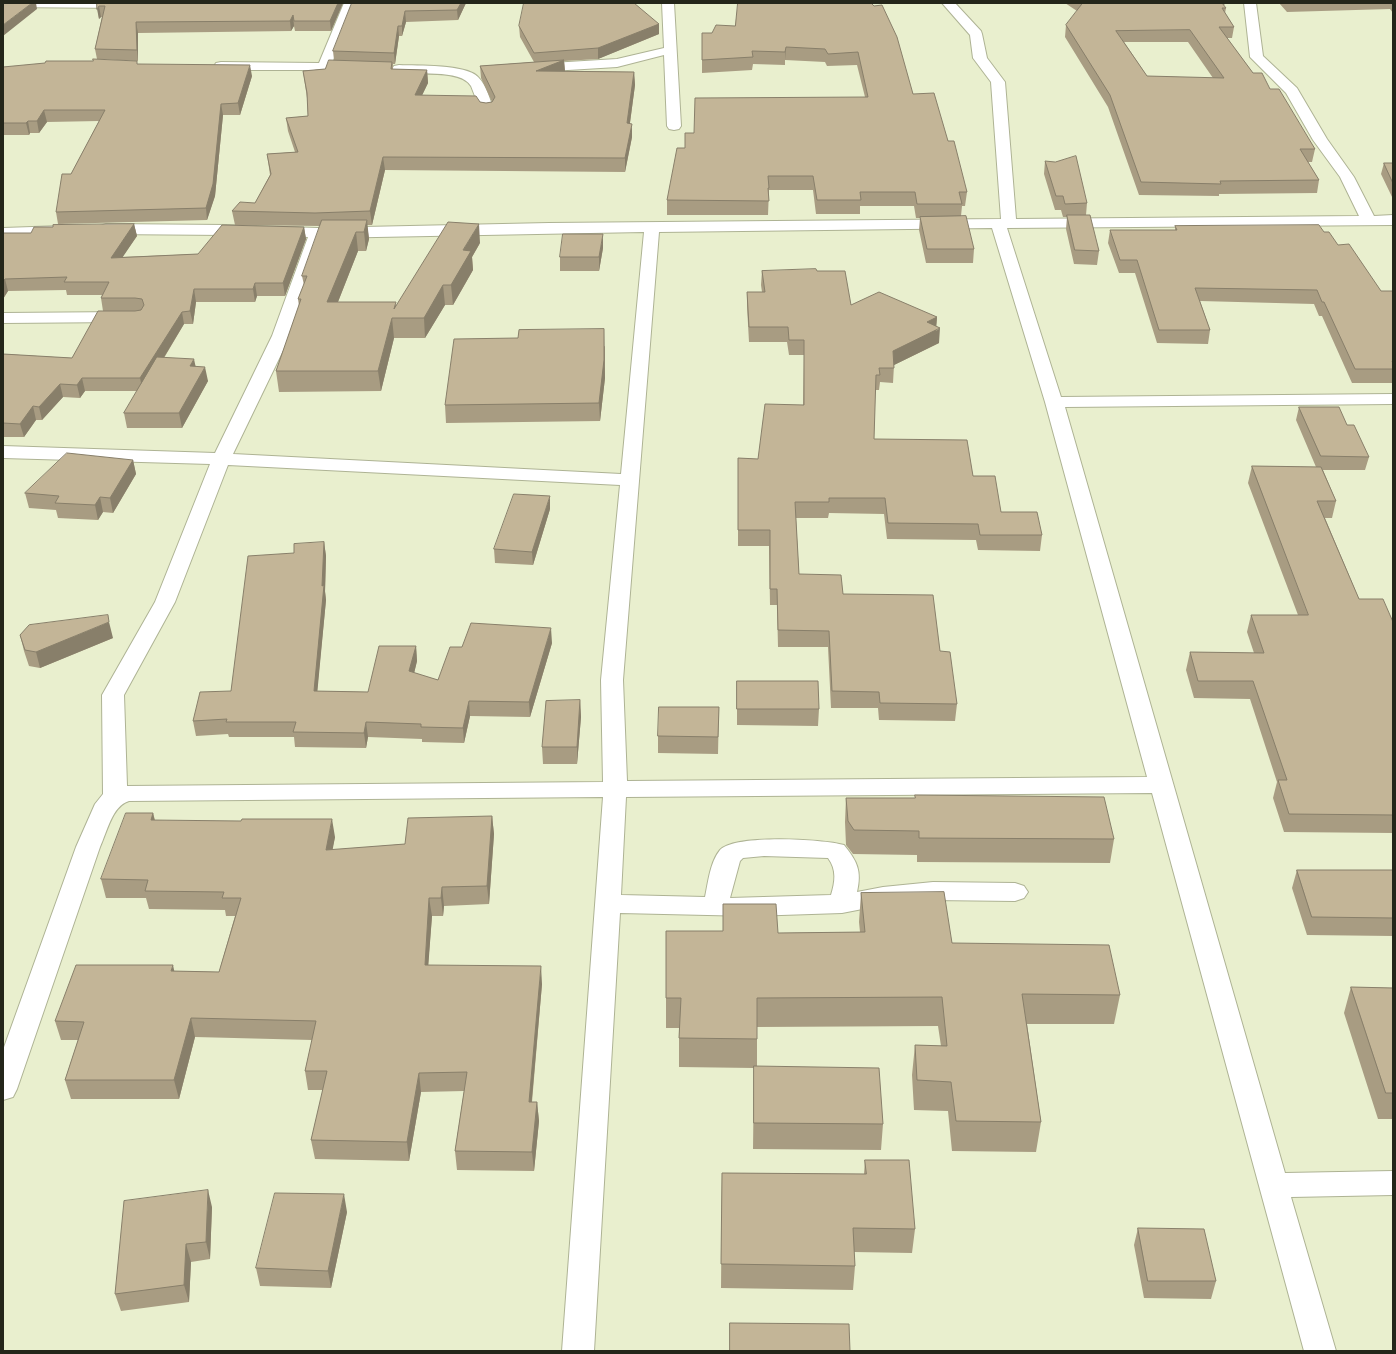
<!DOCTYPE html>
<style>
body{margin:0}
#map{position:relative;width:1396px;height:1354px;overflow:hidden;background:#e9efce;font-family:Overpass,sans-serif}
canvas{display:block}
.frame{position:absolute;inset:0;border:4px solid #24261a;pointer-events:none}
</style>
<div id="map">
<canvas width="1396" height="1354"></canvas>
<div class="frame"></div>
</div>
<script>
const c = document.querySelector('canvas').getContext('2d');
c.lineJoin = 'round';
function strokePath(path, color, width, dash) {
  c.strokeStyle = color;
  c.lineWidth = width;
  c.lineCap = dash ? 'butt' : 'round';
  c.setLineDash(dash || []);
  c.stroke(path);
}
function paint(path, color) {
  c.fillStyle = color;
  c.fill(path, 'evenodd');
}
const minor = new Path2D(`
 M 3,3 L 132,3 L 132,4 L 130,7 L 126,8 L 3,7 Z
 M 344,3 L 356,3 L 332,63 L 361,64 L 363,67 L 361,70 L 221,70 L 216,69 L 214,66 L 216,63 L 221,62 L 319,63 Z
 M 662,3 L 674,3 L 681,126 L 679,129 L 674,130 L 669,129 L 667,126 L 664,55 L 617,67 L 535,72 L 530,71 L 528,68 L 530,65 L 535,64 L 617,59 L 664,48 Z
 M 942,3 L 955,3 L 981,31 L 982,34 L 987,58 L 1005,82 L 1016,219 L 1359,216 L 1340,177 L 1313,140 L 1286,93 L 1250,57 L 1244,3 L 1256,3 L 1263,56 L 1297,88 L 1327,139 L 1354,177 L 1374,216 L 1393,215 L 1393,225 L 1007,228 L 1061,397 L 1393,394 L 1393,404 L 1065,407 L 1285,1173 L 1393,1171 L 1393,1195 L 1291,1197 L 1336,1351 L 1304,1351 L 1152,793 L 626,797 L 621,895 L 705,897 C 708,883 710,862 720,850 C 735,834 822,839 844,845 C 857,861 862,871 857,892 L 883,887 L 933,882 L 1015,883 L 1024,886 L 1028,892 L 1024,898 L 1015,901 L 933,900 L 883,905 L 842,913 L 751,916 L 620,913 L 594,1351 L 562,1351 L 603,797 L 129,801 C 112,806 107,832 100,847 L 17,1089 L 13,1097 L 3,1100 L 3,1050 L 76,847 L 95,804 L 103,794 L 102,695 L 155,602 L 210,464 L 3,458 L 3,446 L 215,453 L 272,336 L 308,237 L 226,235 L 106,234 L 100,232 L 98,229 L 100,226 L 106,224 L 226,225 L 317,228 L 549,223 L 1001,219 L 991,82 L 973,58 L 970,35 ZM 992,228 L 1045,402 L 1147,777 L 627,781 L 623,680 L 659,232 ZM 644,232 L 621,474 L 233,454 L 290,336 L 323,238 ZM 228,465 L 620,485 L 601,680 L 603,782 L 127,786 L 124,695 L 175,602 ZM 764,856 L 828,858 C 837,870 835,882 831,895 L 730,898 L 740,861 L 743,858 Z
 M 399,65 C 417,66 466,64 478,77 C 487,86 490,100 494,111 L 492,114 L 487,115 L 482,114 L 471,86 C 461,68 413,76 394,72 L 392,69 L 394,66 Z
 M 62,226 L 68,228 L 70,231 L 68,234 L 3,238 L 3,228 Z
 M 124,312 L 130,313 L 132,317 L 130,321 L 124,322 L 3,323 L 3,313 Z`);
const wall = new Path2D(`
 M 97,3 L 343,3 L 331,31 L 295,31 L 294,26 L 291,31 L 138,33 L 138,61 L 97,59 L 95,49 L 102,17 L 101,17 L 99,19 Z
 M 352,3 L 466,3 L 458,20 L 406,22 L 402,36 L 399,36 L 395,64 L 393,64 L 393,69 L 427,70 L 428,83 L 422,95 L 480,102 L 486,103 L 492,102 L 481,78 L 480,66 L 534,62 L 520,37 L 519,26 L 659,24 L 659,34 L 598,59 L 564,61 L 565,71 L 634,72 L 635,85 L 630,123 L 632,137 L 625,172 L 385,170 L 372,225 L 367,225 L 369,239 L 366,251 L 358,251 L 338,302 L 397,305 L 480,243 L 472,257 L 473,270 L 453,305 L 445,305 L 425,338 L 394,338 L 381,391 L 279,392 L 276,371 L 299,306 L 298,299 L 304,285 L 302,276 L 320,226 L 235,225 L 232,211 L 255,203 L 270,175 L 267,154 L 295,152 L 288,131 L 286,118 L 308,116 L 307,98 L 303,71 L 325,69 L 334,60 L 333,51 Z
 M 871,3 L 913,94 L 948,141 L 967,192 L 965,206 L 962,206 L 961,216 L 974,249 L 973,263 L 926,263 L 919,230 L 920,218 L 916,218 L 914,206 L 860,206 L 860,214 L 816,214 L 813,190 L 769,190 L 768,215 L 667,215 L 667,200 L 685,148 L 694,133 L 865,97 L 857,65 L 827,66 L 825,62 L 785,60 L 785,65 L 753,64 L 752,70 L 702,73 L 702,33 L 712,33 L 735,26 Z
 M 1065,3 L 1225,3 L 1224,6 L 1226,8 L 1225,13 L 1234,27 L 1232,38 L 1227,38 L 1253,73 L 1270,89 L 1315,149 L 1312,162 L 1308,162 L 1319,180 L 1317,193 L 1219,194 L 1219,196 L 1139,195 L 1108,107 L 1065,37 L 1066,25 L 1077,11 ZM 1124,42 L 1188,42 L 1213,78 L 1147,76 Z
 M 1279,3 L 1393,3 L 1393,13 L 1390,9 L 1287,12 Z
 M 137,61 L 137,64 L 252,76 L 240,115 L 223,115 L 215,196 L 207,220 L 58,224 L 56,212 L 71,174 L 99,121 L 47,122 L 39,133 L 30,133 L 29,135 L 3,135 L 3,67 Z
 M 1045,161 L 1087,203 L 1086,215 L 1099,251 L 1097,265 L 1074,264 L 1066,229 L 1067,217 L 1063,217 L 1061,210 L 1055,210 L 1044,174 Z
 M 1384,163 L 1393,163 L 1393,199 L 1381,174 Z
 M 134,224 L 137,236 L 122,257 L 198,254 L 304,227 L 306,239 L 285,296 L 257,296 L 255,302 L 196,302 L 193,324 L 184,324 L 164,358 L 196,366 L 208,381 L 182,428 L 127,428 L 124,413 L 137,391 L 85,391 L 80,398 L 63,397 L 42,420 L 36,420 L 24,437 L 3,437 L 3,354 L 72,358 L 103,311 L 101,298 L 102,295 L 67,295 L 66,290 L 8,291 L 3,299 L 3,233 L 31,233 Z
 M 1175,226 L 1324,232 L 1338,245 L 1381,291 L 1393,291 L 1393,383 L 1352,383 L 1322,316 L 1319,316 L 1314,304 L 1200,301 L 1210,330 L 1208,344 L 1157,343 L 1135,273 L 1119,273 L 1108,243 L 1110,230 L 1175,230 Z
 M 603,248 L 599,271 L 560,271 L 560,257 Z
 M 762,271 L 817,271 L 851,305 L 937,317 L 936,326 L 939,343 L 894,365 L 893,383 L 880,382 L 879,390 L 875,390 L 874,439 L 973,476 L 1001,512 L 1042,535 L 1040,551 L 978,550 L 976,540 L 887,539 L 884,514 L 829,513 L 828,518 L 796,518 L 799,574 L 843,594 L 940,651 L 957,704 L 955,721 L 879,720 L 878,708 L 831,708 L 828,647 L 778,647 L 777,605 L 770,605 L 769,546 L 738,546 L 738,458 L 758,459 L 803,405 L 804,355 L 789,355 L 787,342 L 749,342 L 747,306 L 747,292 L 762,292 L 761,285 Z
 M 605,346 L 605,378 L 600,421 L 446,423 L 445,405 Z
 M 1299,407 L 1347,425 L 1369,457 L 1365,470 L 1323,470 L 1336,501 L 1332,518 L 1325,518 L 1359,599 L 1393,622 L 1393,833 L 1284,832 L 1273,798 L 1277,782 L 1250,699 L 1194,698 L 1186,670 L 1190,652 L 1254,653 L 1247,632 L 1251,615 L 1298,615 L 1248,483 L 1252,466 L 1316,467 L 1296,420 Z
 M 133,460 L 136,474 L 113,513 L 103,512 L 98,520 L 58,518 L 56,510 L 29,508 L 25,493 Z
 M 550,509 L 533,565 L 495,563 L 494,549 Z
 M 324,542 L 326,556 L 325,592 L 326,600 L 317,691 L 368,692 L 416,646 L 417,661 L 414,673 L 438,680 L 462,647 L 552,643 L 530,717 L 470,716 L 464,743 L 422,742 L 422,739 L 368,737 L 366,748 L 295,747 L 294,737 L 229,737 L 228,734 L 196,736 L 193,721 L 231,691 L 294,553 Z
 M 20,635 L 113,638 L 40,668 L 29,666 L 24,651 Z
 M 737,681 L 819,709 L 818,726 L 737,725 Z
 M 580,700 L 581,717 L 577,764 L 543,764 L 542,747 Z
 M 719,707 L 718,754 L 658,753 L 658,736 Z
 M 915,795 L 1114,839 L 1110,863 L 917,862 L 917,855 L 853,854 L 846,845 L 845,822 L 846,798 L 915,798 Z
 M 153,813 L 155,820 L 335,837 L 332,850 L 405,844 L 492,816 L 494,834 L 489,904 L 444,906 L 443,916 L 432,916 L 428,965 L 542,984 L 532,1102 L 537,1102 L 539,1121 L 534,1171 L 457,1170 L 455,1151 L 464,1091 L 421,1092 L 409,1161 L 315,1159 L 311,1140 L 323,1090 L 308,1090 L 305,1071 L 312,1040 L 195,1037 L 179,1099 L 71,1099 L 65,1080 L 78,1040 L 61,1040 L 55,1021 L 174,971 L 219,972 L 235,916 L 226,916 L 225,910 L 149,909 L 146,898 L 106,898 L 101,879 Z
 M 1297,870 L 1393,870 L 1393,936 L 1307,935 L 1292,888 Z
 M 861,893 L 952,943 L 1120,995 L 1114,1024 L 1027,1024 L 1041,1122 L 1036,1152 L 952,1151 L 948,1111 L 914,1110 L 912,1075 L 915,1045 L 941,1046 L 938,1026 L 757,1027 L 757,1066 L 883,1124 L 881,1150 L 753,1149 L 754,1068 L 679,1067 L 679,1028 L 666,1028 L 666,998 L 723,931 L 723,904 L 778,933 L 860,932 L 859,922 Z
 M 1351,987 L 1393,988 L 1393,1119 L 1378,1119 L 1344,1013 Z
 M 865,1160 L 915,1229 L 912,1253 L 854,1252 L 855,1266 L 853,1290 L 721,1288 L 722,1173 L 864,1174 Z
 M 212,1207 L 210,1259 L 191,1262 L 189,1302 L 121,1311 L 115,1294 Z
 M 347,1212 L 331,1288 L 260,1286 L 256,1268 Z
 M 1138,1228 L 1216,1281 L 1211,1299 L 1144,1298 L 1134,1245 Z`);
const shadedWall = new Path2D(`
 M 32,3 L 36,3 L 37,9 L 3,36 L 3,25 Z
 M 338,3 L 343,3 L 331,31 L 330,21 Z
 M 461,3 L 466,3 L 458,20 L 457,10 Z
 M 99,6 L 101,17 L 99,19 L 97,9 Z
 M 405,11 L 406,22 L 402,36 L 402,26 Z
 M 293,15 L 294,26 L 291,31 L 290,21 Z
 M 136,22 L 138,33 L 138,61 L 137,50 Z
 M 659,24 L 659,34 L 598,59 L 598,48 Z
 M 398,26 L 399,36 L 395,64 L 394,53 Z
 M 786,47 L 785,60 L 785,65 L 785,52 Z
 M 564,60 L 565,72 L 536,71 Z
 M 250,65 L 252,76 L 240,115 L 238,103 Z
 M 427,70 L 428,83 L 416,108 L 415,95 Z
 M 634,72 L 635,85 L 628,137 L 627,123 Z
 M 221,104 L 223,115 L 215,196 L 207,220 L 206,208 Z
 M 44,110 L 47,122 L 39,133 L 37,121 Z
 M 28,121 L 30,133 L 29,135 L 26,123 Z
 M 632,124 L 632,137 L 625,172 L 625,158 Z
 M 383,157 L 385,170 L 372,225 L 370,211 Z
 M 367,220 L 369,239 L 366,251 L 364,232 Z
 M 134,224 L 137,236 L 114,270 L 111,258 Z
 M 479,224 L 480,243 L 472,257 L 473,270 L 453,305 L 451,285 L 463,250 Z
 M 304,227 L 306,239 L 285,296 L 283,283 Z
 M 356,232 L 358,251 L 330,322 L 327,302 Z
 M 603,234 L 603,248 L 599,271 L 599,257 Z
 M 5,279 L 8,291 L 3,299 L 3,281 Z
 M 255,283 L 257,296 L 255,302 L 253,289 Z
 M 443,285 L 445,305 L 425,338 L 424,318 Z
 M 194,289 L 196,302 L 193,324 L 190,311 Z
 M 182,312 L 184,324 L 143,392 L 140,378 Z
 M 937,317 L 936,331 L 940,328 L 939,343 L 892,366 L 893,351 L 927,322 Z
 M 392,318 L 394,338 L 381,391 L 378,371 Z
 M 604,329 L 605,378 L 600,421 L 599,403 Z
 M 194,359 L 197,373 L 190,366 Z
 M 205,367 L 208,381 L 182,428 L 179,413 Z
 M 82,378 L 85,391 L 80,398 L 77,385 Z
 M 60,384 L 63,397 L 42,420 L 39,407 Z
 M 33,406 L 36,420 L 24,437 L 20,424 Z
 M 133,460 L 136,474 L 113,513 L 110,498 Z
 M 550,496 L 550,509 L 533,565 L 532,552 Z
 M 100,497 L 103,512 L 98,520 L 95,505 Z
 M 324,542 L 326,556 L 325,591 L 326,600 L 316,706 L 314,691 L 322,586 Z
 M 109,622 L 113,638 L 40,668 L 36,652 Z
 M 551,628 L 552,643 L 530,717 L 529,702 Z
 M 416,646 L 417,661 L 411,686 L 409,671 Z
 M 580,700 L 581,717 L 577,764 L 577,747 Z
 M 469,701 L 470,716 L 464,743 L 463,728 Z
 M 366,722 L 368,737 L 366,748 L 364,733 Z
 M 153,813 L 157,832 L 151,820 Z
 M 492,816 L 494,834 L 489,904 L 487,886 Z
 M 332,819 L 335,837 L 329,869 L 326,850 Z
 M 442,887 L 444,906 L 443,916 L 441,898 Z
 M 429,898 L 432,916 L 427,983 L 425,965 Z
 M 173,965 L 177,984 L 171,971 Z
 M 541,966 L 542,984 L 530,1120 L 529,1102 Z
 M 191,1018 L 195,1037 L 179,1099 L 174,1080 Z
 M 419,1073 L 421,1092 L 409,1161 L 407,1142 Z
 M 537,1102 L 539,1121 L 534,1171 L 532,1152 Z
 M 208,1190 L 212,1207 L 210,1259 L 206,1242 Z
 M 344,1194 L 347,1212 L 331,1288 L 328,1271 Z
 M 186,1244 L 191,1262 L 189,1302 L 184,1285 Z`);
const building = new Path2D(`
 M 3,3 L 32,3 L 3,25 Z
 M 97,3 L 338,3 L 330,21 L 294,21 L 293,15 L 290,21 L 136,22 L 137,50 L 95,49 L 105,6 L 99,6 L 97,9 Z
 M 352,3 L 461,3 L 457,10 L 405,11 L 402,26 L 398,26 L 394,53 L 333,51 Z
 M 524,3 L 634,3 L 659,24 L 598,48 L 534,53 L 519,26 Z
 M 738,3 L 871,3 L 874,6 L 882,5 L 897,37 L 913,94 L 934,93 L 948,141 L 954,141 L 967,192 L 959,192 L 962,204 L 917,204 L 915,192 L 860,192 L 861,200 L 817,200 L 813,176 L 768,176 L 769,188 L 768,188 L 769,201 L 667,200 L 677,148 L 685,148 L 685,133 L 694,133 L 695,98 L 868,97 L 858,52 L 828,54 L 825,49 L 786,47 L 785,52 L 752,51 L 753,57 L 702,60 L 702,33 L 712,33 L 716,25 L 735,26 Z
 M 1083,3 L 1222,3 L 1226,8 L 1222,8 L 1234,27 L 1219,27 L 1253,73 L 1262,73 L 1270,89 L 1279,89 L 1315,149 L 1300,149 L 1319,180 L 1220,181 L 1221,184 L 1141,182 L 1110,95 L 1066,25 ZM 1190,30 L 1224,78 L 1147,76 L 1116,31 Z
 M 93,59 L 137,61 L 137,64 L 250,65 L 238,103 L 221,104 L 213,184 L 206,208 L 56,212 L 62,174 L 71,174 L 105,110 L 44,110 L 37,121 L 28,121 L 26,123 L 3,123 L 3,67 L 45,63 L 46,61 L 93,61 Z
 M 329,60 L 392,62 L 391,69 L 427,70 L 415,95 L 476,96 L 480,102 L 486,103 L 492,102 L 495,97 L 480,66 L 564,60 L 536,71 L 634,72 L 627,123 L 632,124 L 625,158 L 383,157 L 370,211 L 315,213 L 232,211 L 240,202 L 255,203 L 271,174 L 267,154 L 298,152 L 286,118 L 308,116 L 307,93 L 303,71 L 325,69 Z
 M 1076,156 L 1087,203 L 1065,204 L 1063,196 L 1056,196 L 1045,161 L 1055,162 Z
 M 1384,163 L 1393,163 L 1393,183 Z
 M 1067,215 L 1090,215 L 1099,251 L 1075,250 Z
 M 966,216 L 974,249 L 927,249 L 920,217 Z
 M 322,220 L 367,220 L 364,232 L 356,232 L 327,302 L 396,302 L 394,309 L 448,222 L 479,224 L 463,250 L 471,251 L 451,285 L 443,285 L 424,318 L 392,318 L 378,371 L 276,371 L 301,299 L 298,299 L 307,276 L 302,276 Z
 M 134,224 L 111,258 L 198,254 L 222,225 L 304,227 L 283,283 L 255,283 L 253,289 L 194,289 L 190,311 L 182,312 L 140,378 L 82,378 L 77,385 L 60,384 L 39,407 L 33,406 L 20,424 L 3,423 L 3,354 L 72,358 L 98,311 L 135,311 L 141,310 L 144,305 L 142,299 L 135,298 L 101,298 L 109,282 L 64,282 L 67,277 L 5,279 L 3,281 L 3,233 L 31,233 L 34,227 L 53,227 L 53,225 Z
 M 1319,225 L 1324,232 L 1329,232 L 1338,245 L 1349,244 L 1381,291 L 1393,291 L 1393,361 L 1392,361 L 1393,363 L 1393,369 L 1355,369 L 1324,302 L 1322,302 L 1317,290 L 1195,288 L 1210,330 L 1159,330 L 1137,260 L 1120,260 L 1110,230 L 1177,230 L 1175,226 Z
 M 563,234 L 603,234 L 599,257 L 560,257 Z
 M 816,269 L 817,271 L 845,271 L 851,305 L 879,292 L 937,317 L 927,322 L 940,328 L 893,351 L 894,368 L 879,368 L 880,375 L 876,375 L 874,439 L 967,440 L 973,476 L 995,476 L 1001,512 L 1037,512 L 1042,535 L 980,535 L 978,524 L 888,523 L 885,498 L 829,498 L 829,502 L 795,502 L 799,574 L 841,575 L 843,594 L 933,595 L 940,651 L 950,652 L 957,704 L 880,703 L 879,692 L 832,691 L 829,631 L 778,630 L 777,589 L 770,589 L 770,530 L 738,530 L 738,458 L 758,459 L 765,404 L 804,405 L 804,340 L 789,340 L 788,327 L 749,327 L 747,292 L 765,292 L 762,271 Z
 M 604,329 L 604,360 L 599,403 L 445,405 L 454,339 L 518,338 L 519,330 Z
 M 157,357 L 194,359 L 190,366 L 205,367 L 179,413 L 124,413 Z
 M 1299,407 L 1339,407 L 1347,425 L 1354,425 L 1369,457 L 1321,456 Z
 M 67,453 L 133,460 L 110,498 L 100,497 L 95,505 L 55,503 L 59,496 L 25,493 Z
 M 1252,466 L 1321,467 L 1336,501 L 1317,501 L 1359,599 L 1383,599 L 1393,622 L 1393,815 L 1289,814 L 1278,780 L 1287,780 L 1253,681 L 1198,681 L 1190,652 L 1264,653 L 1251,615 L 1308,615 Z
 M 514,494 L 550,496 L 532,552 L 494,549 Z
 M 324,542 L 322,586 L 324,585 L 314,691 L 368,692 L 379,646 L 416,646 L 409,671 L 438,680 L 450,647 L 462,647 L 471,623 L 551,628 L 529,702 L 469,701 L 463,728 L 421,727 L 421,724 L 366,722 L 364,733 L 293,732 L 296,722 L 226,722 L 227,719 L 193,721 L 200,692 L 231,691 L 248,556 L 294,553 L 294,544 Z
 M 108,615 L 109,622 L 36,652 L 25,650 L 20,635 L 29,625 Z
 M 737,681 L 818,681 L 819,709 L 737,709 Z
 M 580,700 L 577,747 L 542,747 L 546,701 Z
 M 659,707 L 719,707 L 718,737 L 658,736 Z
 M 915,795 L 1104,797 L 1114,839 L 919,838 L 919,831 L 854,830 L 848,821 L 846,798 L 915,798 Z
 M 126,813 L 153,813 L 151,820 L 241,821 L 242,819 L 332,819 L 326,850 L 405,844 L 408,818 L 492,816 L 487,886 L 442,887 L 441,898 L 429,898 L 425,965 L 541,966 L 529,1102 L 537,1102 L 532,1152 L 455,1151 L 467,1072 L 419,1073 L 407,1142 L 311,1140 L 327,1071 L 305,1071 L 316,1021 L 191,1018 L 174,1080 L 65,1080 L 84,1022 L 55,1021 L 76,965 L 173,965 L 171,971 L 219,972 L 241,898 L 222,898 L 224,892 L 145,891 L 148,880 L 101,879 Z
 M 1297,870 L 1393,870 L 1393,918 L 1312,917 Z
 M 944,892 L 952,943 L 1109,945 L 1120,995 L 1022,994 L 1041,1122 L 956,1121 L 951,1082 L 917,1080 L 915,1045 L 947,1046 L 942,997 L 757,998 L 757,1039 L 679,1038 L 681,998 L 666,998 L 666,931 L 723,931 L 723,904 L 776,904 L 778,933 L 865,932 L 861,893 Z
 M 1351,987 L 1393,988 L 1393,1093 L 1386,1093 Z
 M 754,1066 L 879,1068 L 883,1124 L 754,1123 Z
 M 865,1160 L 909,1160 L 915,1229 L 853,1228 L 855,1266 L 721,1264 L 722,1173 L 866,1174 Z
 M 208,1190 L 206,1242 L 186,1244 L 184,1285 L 115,1294 L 124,1201 Z
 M 275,1193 L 344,1194 L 328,1271 L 256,1268 Z
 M 1138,1228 L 1204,1229 L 1216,1281 L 1148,1281 Z
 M 730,1323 L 849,1324 L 850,1351 L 730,1351 Z`);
strokePath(minor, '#aeb394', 2);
paint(minor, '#fff');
paint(wall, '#a89c82');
paint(shadedWall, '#887f6a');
paint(building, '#c3b597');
strokePath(building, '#887f6a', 1);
</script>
